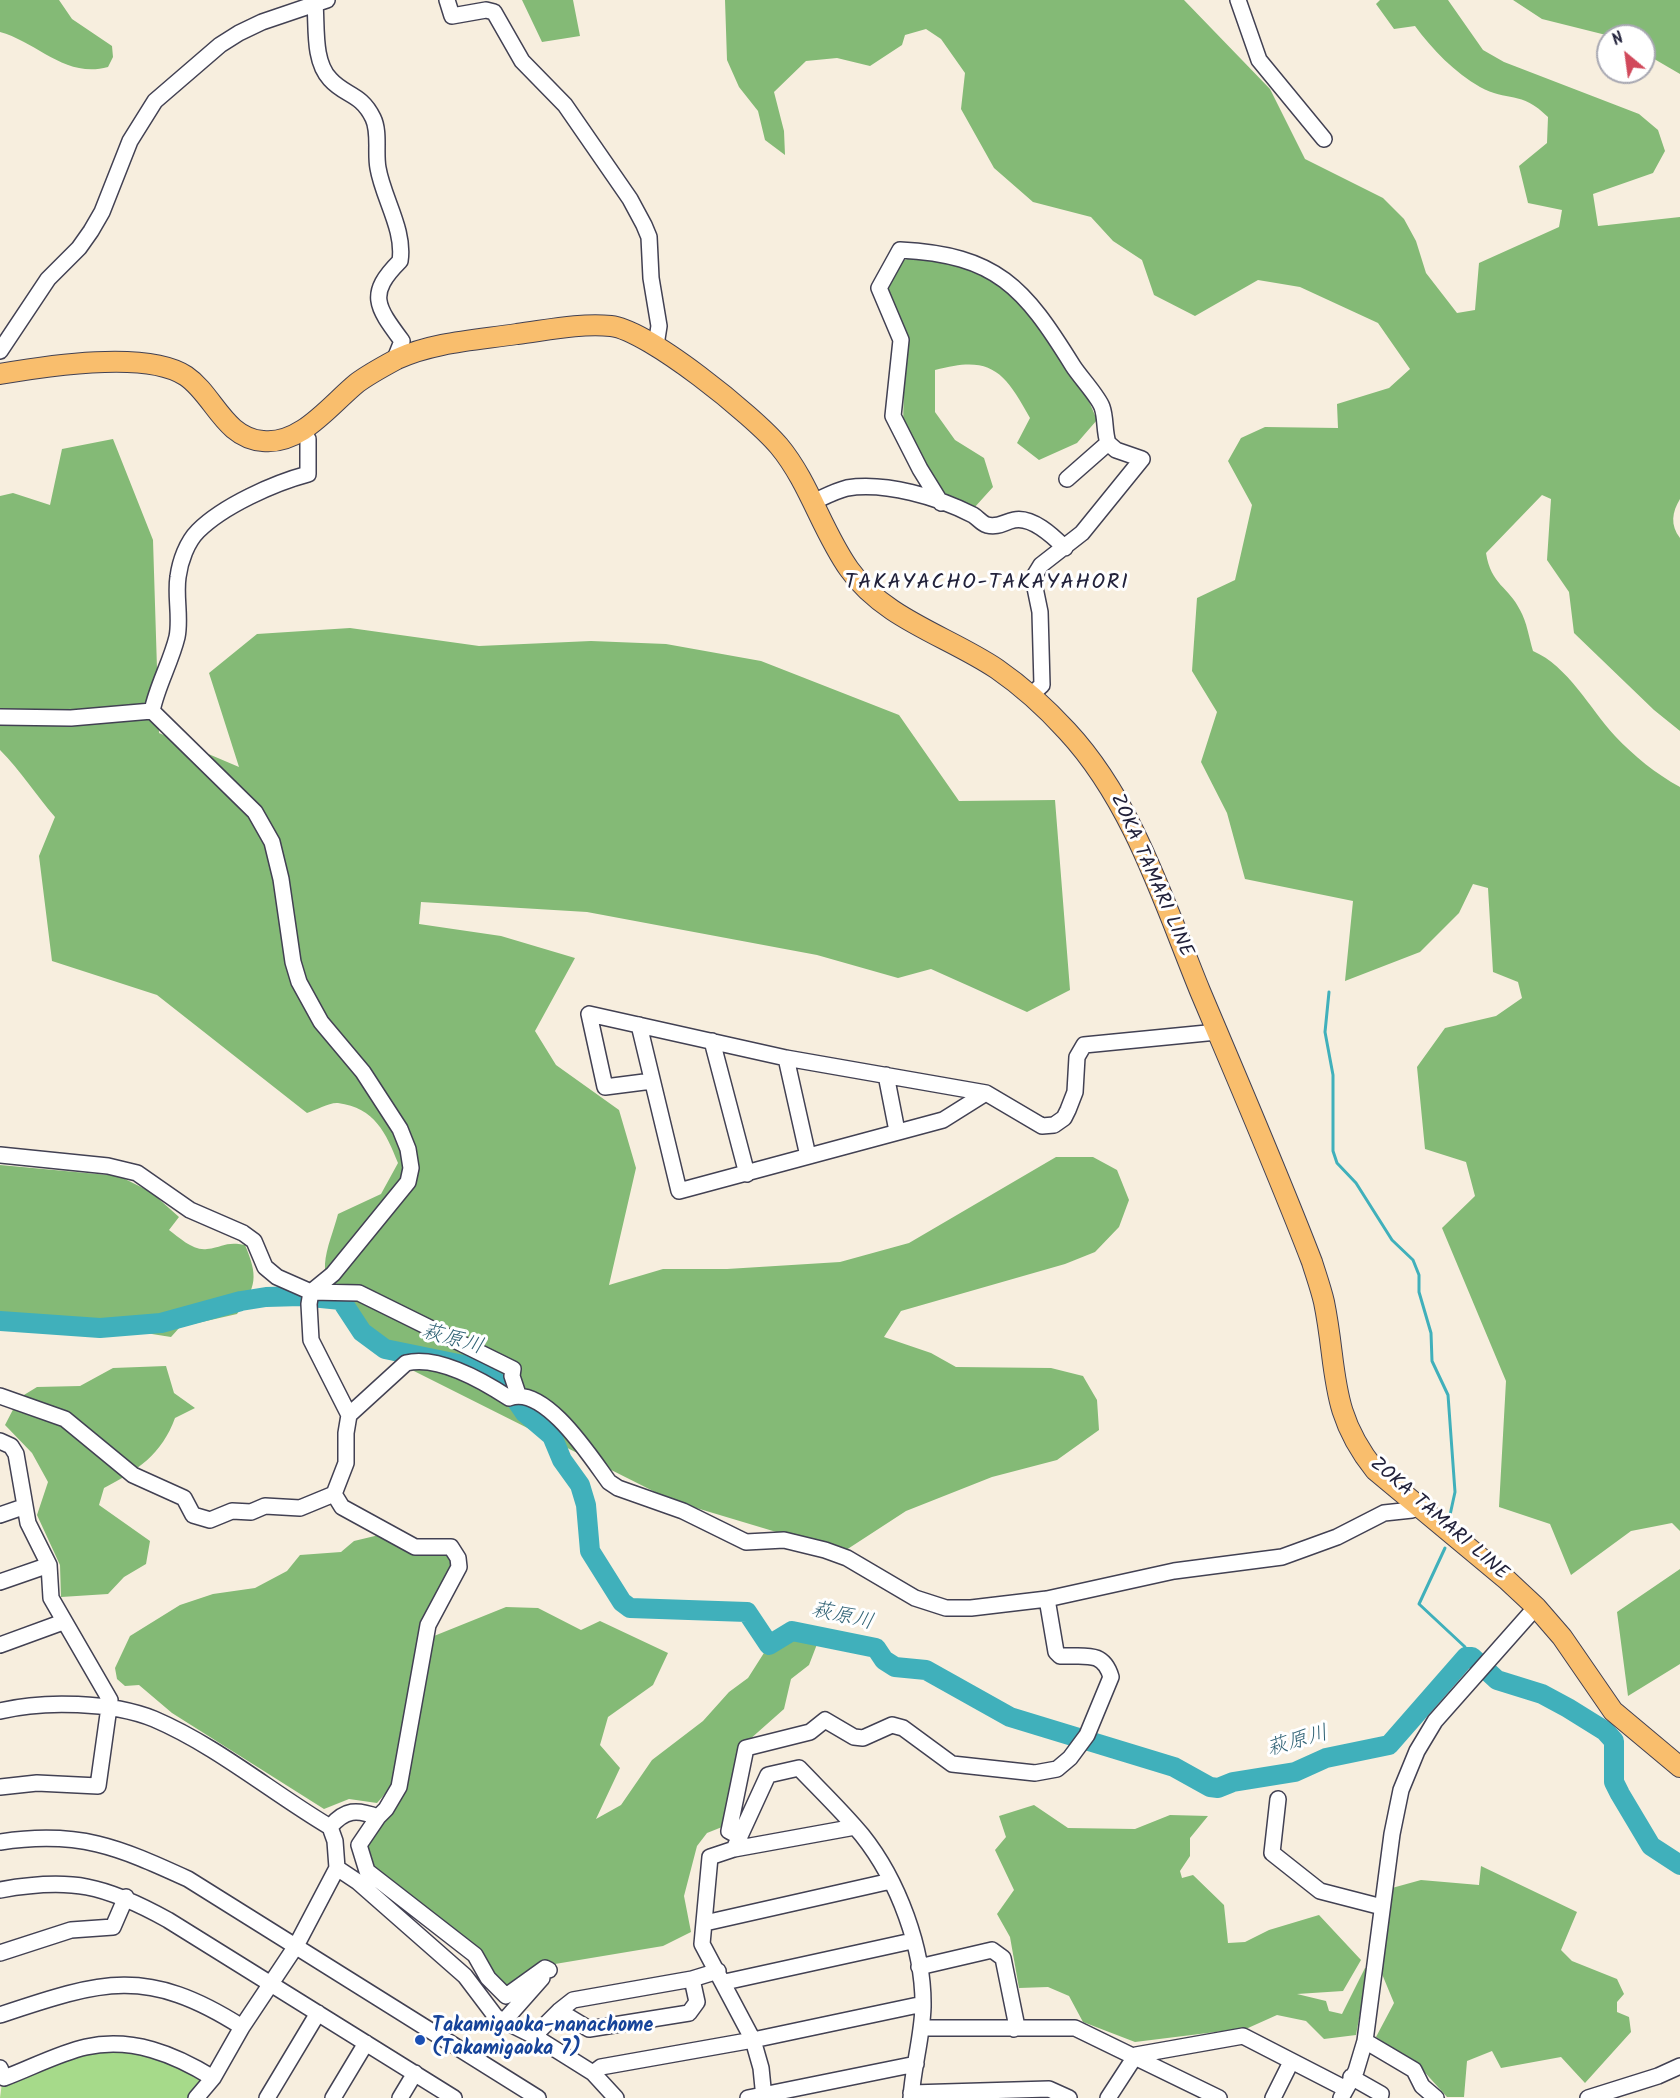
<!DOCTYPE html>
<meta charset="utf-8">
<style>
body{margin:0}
#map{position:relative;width:1680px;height:2098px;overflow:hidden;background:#f7eede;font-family:Kalam,sans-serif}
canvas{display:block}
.north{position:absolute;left:1596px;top:24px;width:60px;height:60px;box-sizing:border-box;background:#fff;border:2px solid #a7a7b1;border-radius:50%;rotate:331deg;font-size:16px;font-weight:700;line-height:24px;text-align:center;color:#22223b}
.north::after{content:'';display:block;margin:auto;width:21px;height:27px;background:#d1495b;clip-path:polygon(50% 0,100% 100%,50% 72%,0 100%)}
</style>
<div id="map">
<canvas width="1680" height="2098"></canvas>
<div class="north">N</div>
</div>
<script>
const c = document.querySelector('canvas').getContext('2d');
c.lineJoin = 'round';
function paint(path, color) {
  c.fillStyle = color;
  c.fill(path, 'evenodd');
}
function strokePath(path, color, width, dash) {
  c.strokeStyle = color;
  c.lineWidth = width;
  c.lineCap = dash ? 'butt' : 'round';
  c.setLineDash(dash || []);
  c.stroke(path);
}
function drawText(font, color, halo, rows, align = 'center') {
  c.font = font + ' Kalam,"Klee One",sans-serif';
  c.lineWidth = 6;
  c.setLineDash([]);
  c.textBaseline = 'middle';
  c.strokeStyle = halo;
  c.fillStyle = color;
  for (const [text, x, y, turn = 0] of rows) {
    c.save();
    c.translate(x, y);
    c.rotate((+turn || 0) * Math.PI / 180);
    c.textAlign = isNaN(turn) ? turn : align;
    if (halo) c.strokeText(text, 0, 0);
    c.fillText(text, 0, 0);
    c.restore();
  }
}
const green = new Path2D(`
 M 129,2049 L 193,2072 L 201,2080 L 189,2098 L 0,2098 L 2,2083 L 73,2057 Z`);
const forest = new Path2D(`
 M 0,0 L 59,0 L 72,19 L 112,46 L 113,57 L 108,67 C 66,79 37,42 0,32 Z
 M 522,0 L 573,0 L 580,36 L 542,42 Z
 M 725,0 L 1184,0 L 1270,89 L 1305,159 L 1383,198 L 1404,219 L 1416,241 L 1426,273 L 1457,313 L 1475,310 L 1479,263 L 1559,227 L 1562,210 L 1528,203 L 1519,166 L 1547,143 L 1548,117 C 1521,90 1507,102 1480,87 C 1455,73 1432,49 1415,26 L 1394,29 L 1376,4 L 1380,0 L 1448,0 L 1483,50 L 1504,62 L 1639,114 L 1658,130 L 1665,151 L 1653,173 L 1593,194 L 1598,226 L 1680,217 L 1680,499 C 1672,512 1670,525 1680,538 L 1680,731 L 1654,710 L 1574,633 L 1569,592 L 1547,560 L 1551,499 L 1542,495 L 1486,553 C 1491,585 1509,587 1520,610 C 1527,622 1529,638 1533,651 C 1568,666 1590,709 1615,736 C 1634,756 1656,774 1680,787 L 1680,1531 L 1672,1523 L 1631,1531 L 1571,1575 L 1550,1524 L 1499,1507 L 1506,1381 L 1442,1228 L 1475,1196 L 1466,1162 L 1425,1149 L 1417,1067 L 1445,1028 L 1496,1016 L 1522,998 L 1518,982 L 1493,972 L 1488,888 L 1473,884 L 1459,913 L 1420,952 L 1345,981 L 1353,901 L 1245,879 L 1227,813 L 1201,762 L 1217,712 L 1192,671 L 1197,598 L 1235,580 L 1252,505 L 1228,461 L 1241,438 L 1265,427 L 1338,428 L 1337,404 L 1389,388 L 1410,369 L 1378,323 L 1300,287 L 1258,280 L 1195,316 L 1154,295 L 1142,260 L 1113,241 L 1091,217 L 1033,202 L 994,168 L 961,109 L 965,73 L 941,39 L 926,29 L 905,35 L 902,45 L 870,66 L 837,58 L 806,61 L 774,92 L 784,131 L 785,155 L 765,140 L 758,111 L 739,87 L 727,60 Z
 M 1513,0 L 1680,0 L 1680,74 L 1644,53 L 1644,36 L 1610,36 L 1542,19 Z
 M 913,257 L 946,258 L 1005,282 L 1081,383 L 1097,420 L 1077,443 L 1039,460 L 1017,443 L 1030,418 C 1004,370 990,355 935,370 L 935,412 L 955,440 L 984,458 L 993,487 L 974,508 L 939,492 L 903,426 L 905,341 L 885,291 L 899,262 Z
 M 113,439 L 153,540 L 159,733 L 239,767 L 209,673 L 257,634 L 350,628 L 479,646 L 591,641 L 666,644 L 761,661 L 899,715 L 959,801 L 1055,800 L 1070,990 L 1027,1012 L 931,969 L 898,978 L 817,955 L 587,912 L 421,902 L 419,924 L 501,936 L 575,958 L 535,1031 L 556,1065 L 619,1110 L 636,1168 L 609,1285 L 663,1269 L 727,1269 L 840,1262 L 909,1243 L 1056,1157 L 1093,1157 L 1117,1170 L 1129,1200 L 1119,1227 L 1095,1252 L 1065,1264 L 901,1311 L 884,1337 L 931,1353 L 956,1367 L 1051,1368 L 1083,1376 L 1097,1400 L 1099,1430 L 1057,1460 L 992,1477 L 906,1511 L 843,1552 L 673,1501 L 390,1359 C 361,1336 322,1306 325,1264 C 326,1248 334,1230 338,1214 L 381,1194 L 398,1163 C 386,1133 375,1108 338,1103 C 330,1102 316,1110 307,1113 L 157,995 L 52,961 L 39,856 L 55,817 C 36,795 21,771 0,750 L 0,496 L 13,493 L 50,505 L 62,449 Z
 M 0,1165 L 119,1176 L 151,1192 L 179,1217 L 169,1230 C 180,1238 193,1251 207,1249 C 224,1247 226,1241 245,1245 C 258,1276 257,1286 237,1314 L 180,1327 L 171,1337 L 101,1326 L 0,1325 Z
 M 166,1366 L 174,1393 L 195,1408 L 175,1418 C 162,1454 137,1471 104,1488 L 99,1505 L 150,1541 L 146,1564 L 124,1577 L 108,1594 L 61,1597 L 60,1565 L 37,1515 L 48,1482 L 32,1453 L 5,1425 L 19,1398 L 37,1387 L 80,1386 L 113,1368 Z
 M 379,1535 L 445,1551 L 452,1557 L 455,1567 L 424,1623 L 392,1786 L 377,1803 L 349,1799 L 324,1809 L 172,1713 L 139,1685 L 125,1686 L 117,1679 L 115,1668 L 130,1636 L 180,1605 L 213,1594 L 255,1588 L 287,1571 L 300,1555 L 341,1552 L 354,1541 Z
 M 1680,1569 L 1680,1664 L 1628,1696 L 1617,1612 Z
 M 506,1607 L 538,1608 L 581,1630 L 600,1621 L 668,1653 L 653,1685 L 608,1717 L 600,1745 L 620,1768 L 596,1819 L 621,1805 L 652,1760 L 703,1721 L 729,1692 L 748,1678 L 769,1645 L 794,1633 L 819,1639 L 809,1665 L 791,1679 L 784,1709 L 740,1748 L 722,1827 L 707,1833 L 697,1846 L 684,1896 L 691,1932 L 663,1946 L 549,1965 L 502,1991 L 473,1957 L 368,1872 L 362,1837 L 403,1793 L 434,1636 Z
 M 1034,1805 L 1068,1828 L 1135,1829 L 1170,1815 L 1208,1816 L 1190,1838 L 1190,1856 L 1180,1871 L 1182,1878 L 1193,1875 L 1224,1905 L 1228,1943 L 1245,1942 L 1269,1930 L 1319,1915 L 1361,1960 L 1343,1991 L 1297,1994 L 1326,2001 L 1329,2011 L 1342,2014 L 1365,1968 L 1368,1969 L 1356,2035 L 1324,2039 L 1306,2021 L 1277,2015 L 1248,2028 L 1135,2042 L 1083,2022 L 1069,1996 L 1048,1987 L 1019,1988 L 1010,1937 L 997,1914 L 1014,1890 L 995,1850 L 1006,1837 L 999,1816 Z
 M 1481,1866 L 1577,1912 L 1561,1950 L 1572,1961 L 1617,1979 L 1624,1994 L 1617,2002 L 1617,2012 L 1629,2017 L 1631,2032 L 1585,2083 L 1561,2057 L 1501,2068 L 1492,2051 L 1467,2061 L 1464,2097 L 1447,2097 L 1420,2067 L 1376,2037 L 1394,2003 L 1382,1974 L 1392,1888 L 1421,1880 L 1479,1885 Z`);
const stream = new Path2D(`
 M 1329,992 L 1325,1032 L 1333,1075 L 1333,1151 L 1337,1163 L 1356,1183 L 1392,1240 L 1413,1260 L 1419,1275 L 1419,1292 L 1431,1333 L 1432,1361 L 1448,1395 L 1455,1492 L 1450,1515
 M 1445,1548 L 1419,1604 L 1464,1646 L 1472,1657`);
const river = new Path2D(`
 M 0,1321 L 100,1328 L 161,1323 L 241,1301 L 266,1297 L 301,1296 L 341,1300 L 362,1332 L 385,1349 L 473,1367 L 510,1391 L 525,1413 L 552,1436 L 562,1460 L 580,1485 L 586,1505 L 590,1551 L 622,1602 L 630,1608 L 747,1612 L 769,1645 L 792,1631 L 876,1648 L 884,1660 L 895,1667 L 926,1670 L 1010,1717 L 1174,1767 L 1210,1787 L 1218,1788 L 1233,1782 L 1295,1772 L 1326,1758 L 1389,1745 L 1466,1657 L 1472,1657 L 1497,1680 L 1542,1694 L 1568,1708 L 1605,1731 L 1614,1741 L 1614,1782 L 1620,1794 L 1651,1846 L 1680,1865`);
const minor = new Path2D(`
 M 447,0 L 452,16 L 486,10 L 494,12 L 522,61 L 565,105 L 630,199 L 644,225 L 649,237 L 651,278 L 659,326 L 656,345
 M 1238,0 L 1259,60 L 1324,139
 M 315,4 C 317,27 313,61 330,79 C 345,96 361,93 373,118 C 380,132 375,153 378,168 C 383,198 405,230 400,261 C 367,294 376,306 402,341 L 394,361
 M 0,351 L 48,279 L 79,248 L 91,231 L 102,212 L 130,141 L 155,101 L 220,45 L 239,33 L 262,22 L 327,0
 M 1067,479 L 1108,443
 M 813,502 C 824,497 835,491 847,488 C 886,482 938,497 973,515 C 978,518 981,523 987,525 C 998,528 1004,522 1014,520 C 1032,516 1053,536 1065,548
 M 941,503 L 920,469 L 893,416 L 901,340 L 879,288 L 900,250 C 997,255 1024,287 1073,366 C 1080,377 1098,396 1102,407 C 1106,418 1104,431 1108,443 L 1116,450 L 1142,459 L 1082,533 L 1041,565 L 1033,578 L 1040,612 L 1042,685 L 1031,695
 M 152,711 C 157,686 171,662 177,637 C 181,618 175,596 178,577 C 180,561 187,542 198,531 C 223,506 274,483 308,474 L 308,439 L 302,431
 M 0,717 L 71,718 L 152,711 L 255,812 L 272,842 L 281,879 L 293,962 L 299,982 L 321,1022 L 363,1072 L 400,1129 L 408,1149 L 411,1168 L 408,1182 L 333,1274 L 311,1292 L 309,1304 L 311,1340 L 349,1415 L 346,1433 L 346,1463 L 334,1494 L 342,1507 L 415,1547 L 451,1547 L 458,1558 L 459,1567 L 428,1625 L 399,1787 L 386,1809 L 378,1817 C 357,1809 345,1809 330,1827
 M 639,1025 L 679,1191 L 943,1120 L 986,1093
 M 712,1041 L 747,1174
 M 786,1058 L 808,1156
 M 886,1075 L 897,1131
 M 652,1081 L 605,1087 L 589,1014 L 786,1058 L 986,1093 L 1042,1126 L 1054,1125 L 1064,1118 L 1068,1110 L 1075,1092 L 1077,1057 L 1084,1045 L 1217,1032
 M 0,1155 L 108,1166 L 137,1173 L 190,1210 L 243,1233 L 254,1241 L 265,1267 L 277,1277 L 311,1292 L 359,1293 L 513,1369 L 512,1376 L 518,1394
 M 0,1396 L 65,1419 L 133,1475 L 184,1498 L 193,1515 L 210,1520 L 232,1511 L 251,1512 L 265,1506 L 300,1508 L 334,1494
 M 349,1415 L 406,1363 C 438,1355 483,1381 509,1398 C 544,1384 590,1456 609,1482 L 618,1488 L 683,1511 L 746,1542 L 784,1540 L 825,1550 L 847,1558 L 915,1598 L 946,1608 L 971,1608 L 1047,1599 L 1174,1571 L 1282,1557 L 1337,1537 L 1384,1513 L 1412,1510 L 1417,1505
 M 0,1441 L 11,1446 L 16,1454 L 28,1523 L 49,1565 L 51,1598 L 110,1700 L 98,1786 L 37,1783 L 0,1787
 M 0,1515 L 23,1507
 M 0,1582 L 49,1565
 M 0,1645 L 63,1622
 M 0,1711 C 44,1700 112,1702 154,1719 C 217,1746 271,1792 330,1827 L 335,1841 L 337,1868 L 296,1946 L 242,2027 L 213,2078 L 196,2098
 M 1278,1799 L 1272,1853 L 1320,1891 L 1382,1907
 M 378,1817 L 359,1845 L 367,1871 L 475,1955 L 488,1978 L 506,1996 L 545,1968 L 549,1970
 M 740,1837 L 729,1831 L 746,1748 L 810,1732 L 825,1720 L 854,1737 L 863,1738 L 892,1725 L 903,1728 L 952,1764 L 1035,1773 L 1057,1769 L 1070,1758 L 1087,1735 L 1111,1677 C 1103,1650 1085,1657 1060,1656 L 1056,1652 L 1047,1599
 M 0,1842 C 79,1830 118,1847 188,1879 L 538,2098
 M 734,1849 L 768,1775 L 799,1768 C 820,1790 843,1812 862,1835 C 898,1880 924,1949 923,2007 C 922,2038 913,2067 911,2098
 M 337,1868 L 358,1882 L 465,1976 L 496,2017 L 534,2036 L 593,2073 L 616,2098
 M 0,1890 C 71,1877 105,1885 168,1920 L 454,2098
 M 705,1923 L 891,1881
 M 0,1953 L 71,1930 L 113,1927 L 126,1897
 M 919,1967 L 992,1950 L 1003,1958 L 1016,2022 L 1014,2029
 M 725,1982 L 912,1941
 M 559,2011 L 589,2029 L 689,2013 L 697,2002 L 692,1979
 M 0,2015 C 102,1981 146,1966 242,2027
 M 504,2021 L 542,1978
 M 921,2028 L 1075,2028 L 1219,2098
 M 534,2036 L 559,2011 L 573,2000 L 692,1979 L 718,1971
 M 1365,2041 L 1414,2070 L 1422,2086 L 1436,2098
 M 0,2068 L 4,2078 C 31,2068 59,2053 86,2047 C 132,2037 174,2054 213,2078
 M 593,2073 L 601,2067 L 753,2040 L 923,2004
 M 1351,2077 L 1381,2094 L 1380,2098
 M 911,2093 L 1049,2089 L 1069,2098
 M 267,2098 L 318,2013
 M 333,2098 L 366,2043
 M 400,2098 L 415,2073
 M 748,2098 L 916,2064
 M 764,2098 L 761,2068 L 753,2040 L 702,1944 L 710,1857 L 734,1849 L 855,1827
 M 1108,2098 L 1136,2055 L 1243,2036 L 1346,2089
 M 1273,2098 L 1291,2062
 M 1341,2098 L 1356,2071 L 1365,2041 L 1392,1834 L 1401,1790 L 1417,1751 L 1435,1721 L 1536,1607
 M 1588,2098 L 1658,2076 L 1680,2066`);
const major = new Path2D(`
 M 0,374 C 46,366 147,350 186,376 C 214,395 224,438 263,441 C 301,445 330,405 357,383 C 369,374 384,366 397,359 C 434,342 478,340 517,334 C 548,330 580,323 611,326 C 648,330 754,416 779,446 C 809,482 822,531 849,569 C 884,619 948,636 997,669 C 1023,687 1046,708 1067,731 C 1133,802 1164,903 1200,991 C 1238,1081 1277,1171 1312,1262 C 1316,1275 1321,1289 1324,1302 C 1338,1370 1328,1411 1375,1470 L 1506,1579 L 1536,1607 L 1562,1637 L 1613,1711 L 1680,1767`);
const markers = [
 [420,2040,6,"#1a4fb4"]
];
const streetNames = [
 ["ZOKA TAMARI LINE",1150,876,66],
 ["ZOKA TAMARI LINE",1438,1520,41]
];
const transitNames = [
 ["Takamigaoka-nanachome",432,2028],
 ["(Takamigaoka 7)",432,2051]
];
const waterNames = [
 ["萩原川",452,1341,16],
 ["萩原川",842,1618,13],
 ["萩原川",1298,1743,-16]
];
const quarterNames = [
 ["TAKAYACHO-TAKAYAHORI",987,584]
];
paint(green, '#a6da8a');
paint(forest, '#84ba76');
strokePath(stream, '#40b0bb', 3);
strokePath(river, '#40b0bb', 20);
strokePath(minor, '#424153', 18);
strokePath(major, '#424153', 22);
strokePath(minor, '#fff', 15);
strokePath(major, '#f9be6d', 20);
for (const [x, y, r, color] of markers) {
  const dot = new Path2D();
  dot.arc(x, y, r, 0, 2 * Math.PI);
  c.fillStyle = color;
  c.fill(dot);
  strokePath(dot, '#fff', 2);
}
drawText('20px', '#22223b', '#fff', streetNames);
drawText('bold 20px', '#164399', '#fff', transitNames, 'left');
drawText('italic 21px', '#306275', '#fff', waterNames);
c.letterSpacing = '1.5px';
drawText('22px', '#22223b', '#fff', quarterNames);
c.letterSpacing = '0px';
</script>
